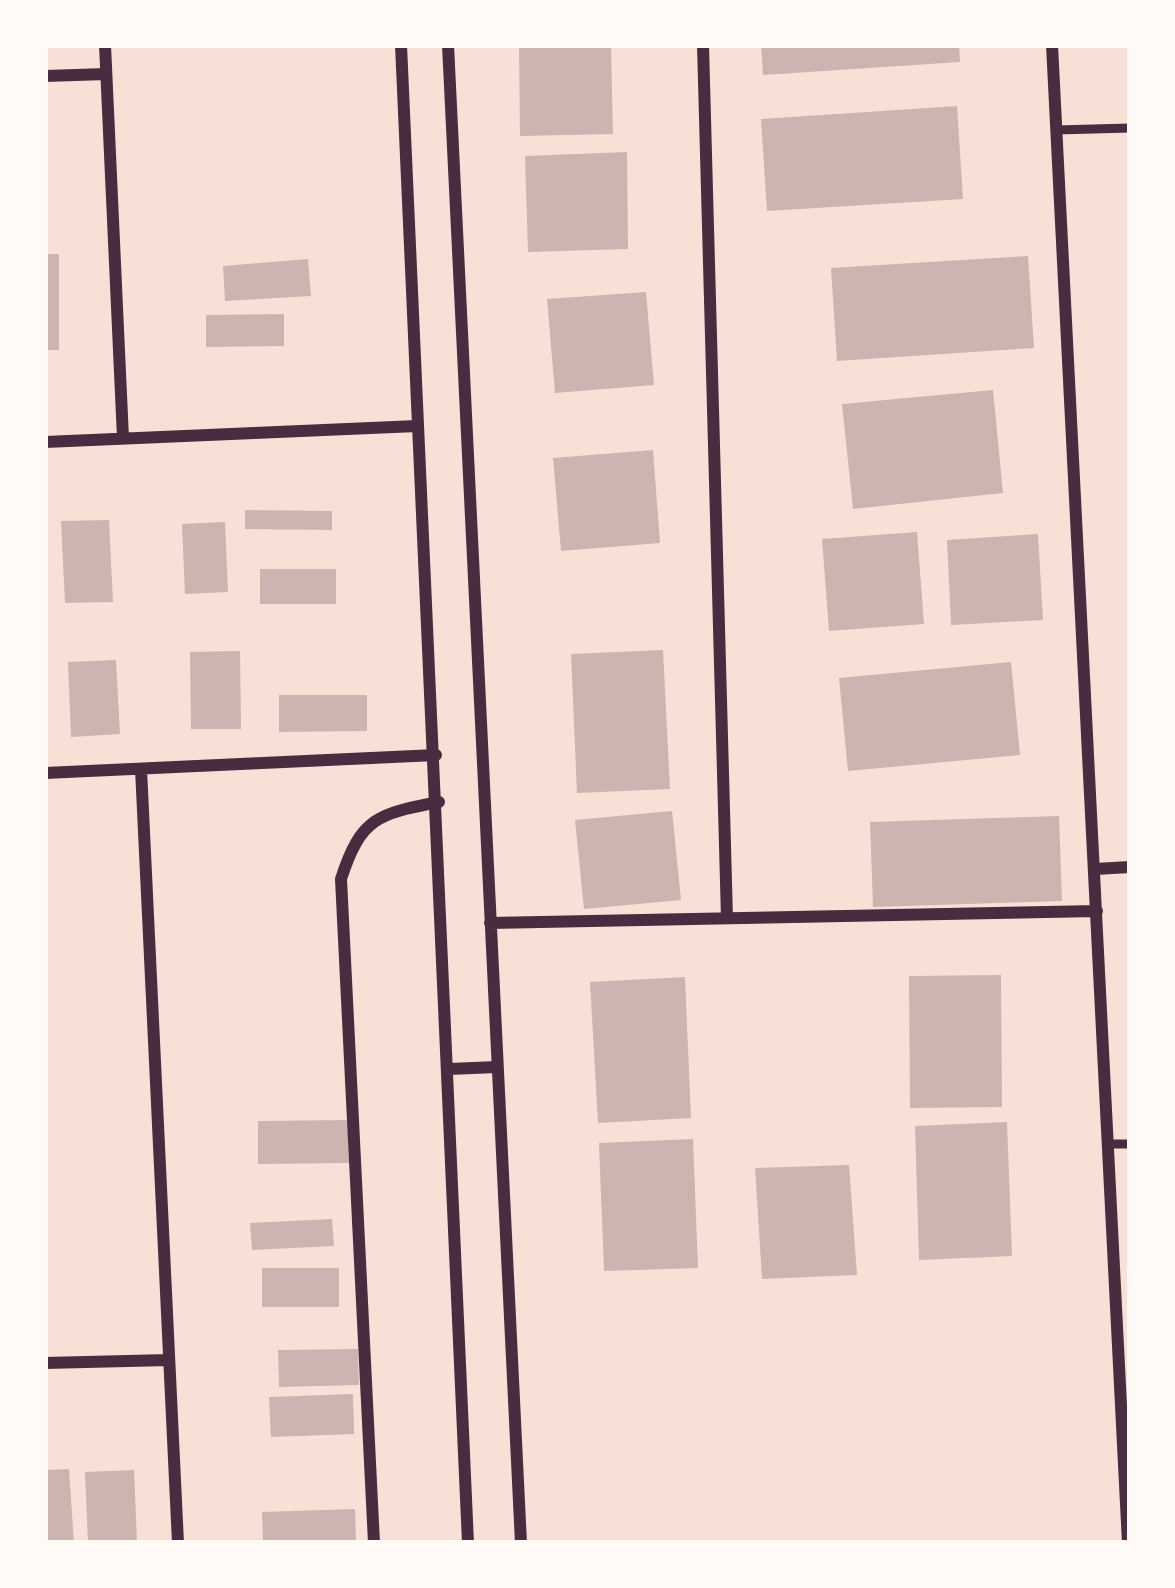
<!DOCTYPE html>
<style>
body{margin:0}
#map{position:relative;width:1175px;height:1588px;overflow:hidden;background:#f7e1d7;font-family:"Libre Baskerville",serif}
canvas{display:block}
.frame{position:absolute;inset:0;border:48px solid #fffaf5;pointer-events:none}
</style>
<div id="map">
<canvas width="1175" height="1588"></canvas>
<div class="frame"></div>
</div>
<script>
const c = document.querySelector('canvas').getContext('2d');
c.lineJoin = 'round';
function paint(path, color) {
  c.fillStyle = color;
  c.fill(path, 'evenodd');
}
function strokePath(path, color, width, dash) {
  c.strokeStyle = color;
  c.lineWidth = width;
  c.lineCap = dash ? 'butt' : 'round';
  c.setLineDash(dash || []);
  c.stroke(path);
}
const building = new Path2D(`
 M 519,45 L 611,45 L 613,134 L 520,136 Z
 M 761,45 L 959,45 L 960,62 L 763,75 Z
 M 957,106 L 963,199 L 767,211 L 761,119 Z
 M 627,152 L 628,249 L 528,252 L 525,156 Z
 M 45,254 L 59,254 L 59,350 L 45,350 Z
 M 1028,256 L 1034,348 L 837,361 L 831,268 Z
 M 308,259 L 311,296 L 225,301 L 223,266 Z
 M 646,292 L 654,385 L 555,393 L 547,299 Z
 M 284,314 L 284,346 L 206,347 L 206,315 Z
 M 993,390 L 1003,493 L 853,509 L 842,404 Z
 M 653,450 L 660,543 L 561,551 L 553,458 Z
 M 245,510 L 332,511 L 332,530 L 245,529 Z
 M 109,520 L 113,602 L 65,603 L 61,521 Z
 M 225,522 L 228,592 L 185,594 L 182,524 Z
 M 917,532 L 924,624 L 829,631 L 822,539 Z
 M 1038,534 L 1043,620 L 951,625 L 947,540 Z
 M 260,569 L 336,569 L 336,604 L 260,604 Z
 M 663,650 L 670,789 L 577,793 L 571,654 Z
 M 240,651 L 241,729 L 191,729 L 190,652 Z
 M 116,660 L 120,734 L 71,737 L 68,662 Z
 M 1011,662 L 1020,755 L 848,771 L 839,678 Z
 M 279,695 L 367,695 L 367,731 L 279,732 Z
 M 672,811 L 681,900 L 584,909 L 575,820 Z
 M 1059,816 L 1062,901 L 873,907 L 870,822 Z
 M 1001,975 L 1002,1107 L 910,1108 L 909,976 Z
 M 685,977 L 691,1118 L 598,1123 L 590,982 Z
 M 348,1120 L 349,1163 L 258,1164 L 258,1121 Z
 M 1007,1122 L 1012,1256 L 919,1260 L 915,1126 Z
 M 693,1139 L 698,1268 L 604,1271 L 599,1143 Z
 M 849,1165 L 857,1275 L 762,1279 L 755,1168 Z
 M 332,1219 L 334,1246 L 252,1250 L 250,1223 Z
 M 262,1268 L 339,1268 L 339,1307 L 262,1307 Z
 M 358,1349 L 359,1385 L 279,1387 L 278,1350 Z
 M 353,1394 L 354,1434 L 271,1437 L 269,1397 Z
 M 69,1469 L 74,1543 L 45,1543 L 45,1470 Z
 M 134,1470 L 137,1543 L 88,1543 L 85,1472 Z
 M 355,1509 L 356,1541 L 263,1542 L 262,1512 Z`);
const service = new Path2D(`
 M 1056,130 L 1130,128
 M 1109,1144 L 1130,1144`);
const minor = new Path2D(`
 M 105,45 L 123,438
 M 401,45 L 468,1543
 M 448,45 L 521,1543
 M 703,45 L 727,918
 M 1052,45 L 1128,1543
 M 45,76 L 106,74
 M 45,442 L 417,426
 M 141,769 L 178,1543
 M 45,773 L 436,755
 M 1095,869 L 1130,867
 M 490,923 L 1097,911
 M 449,1069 L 497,1067
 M 45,1363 L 169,1360
 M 374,1543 L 341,879 C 361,817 378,814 439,802`);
paint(building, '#ccb4b1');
strokePath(service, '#4a2c40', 9);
strokePath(minor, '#4a2c40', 12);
</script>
